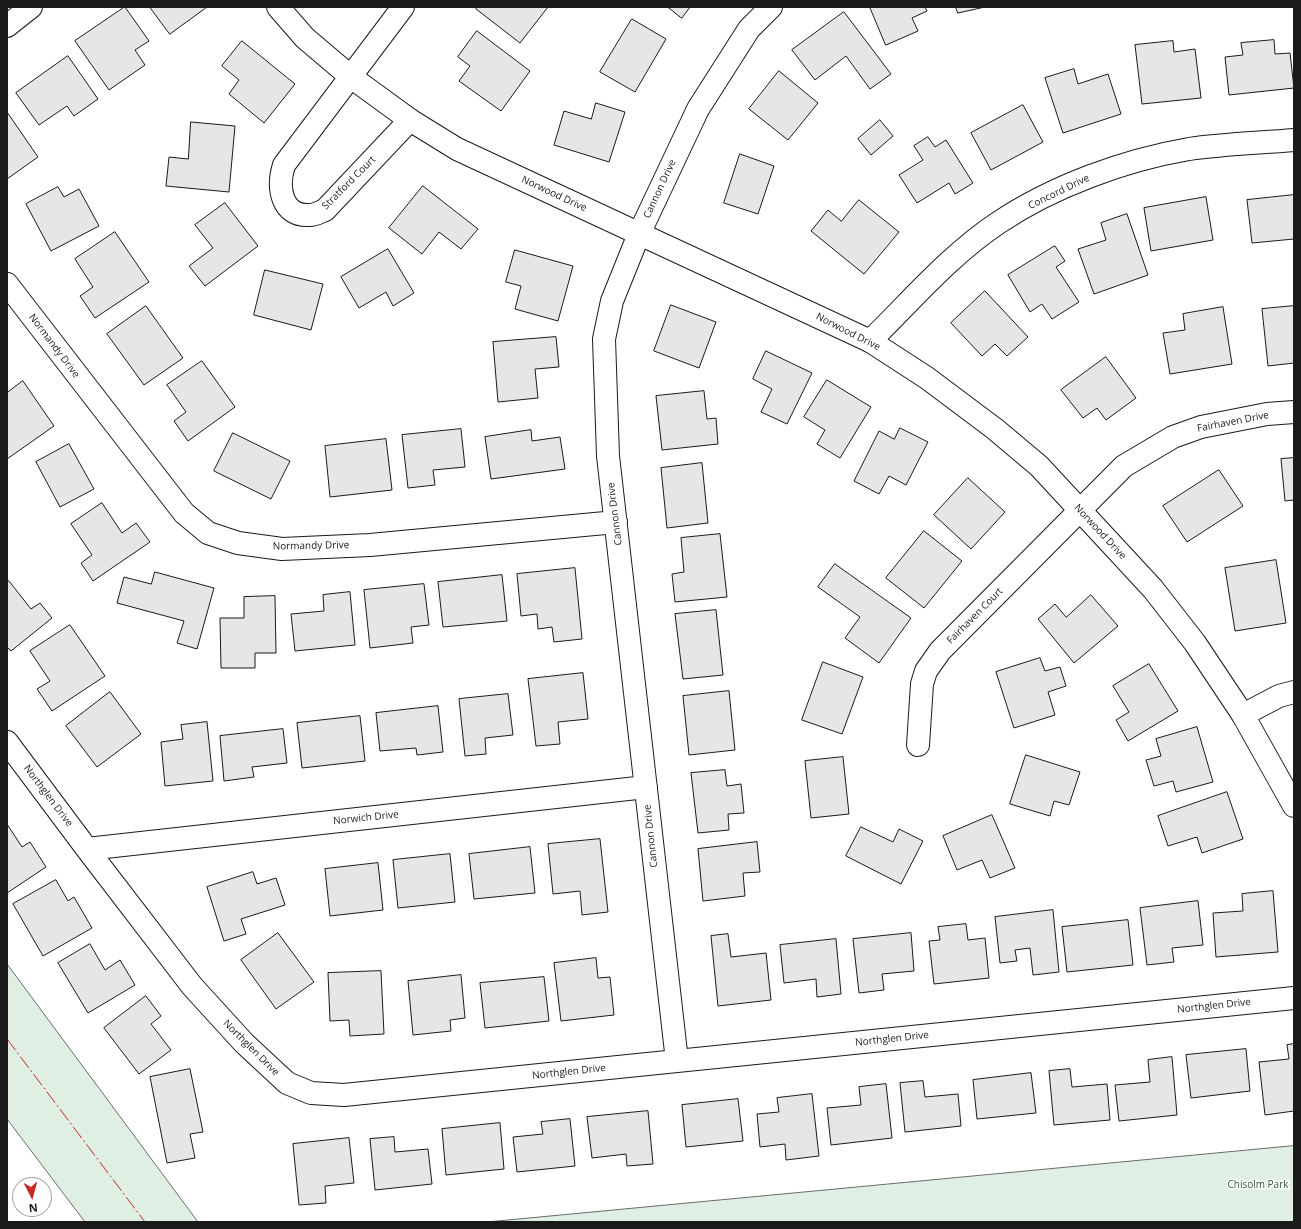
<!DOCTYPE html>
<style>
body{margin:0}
#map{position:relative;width:1301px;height:1229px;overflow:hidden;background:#fff;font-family:"Open Sans",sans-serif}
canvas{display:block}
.frame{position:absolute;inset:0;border:8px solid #1a1a1a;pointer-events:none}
.north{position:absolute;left:12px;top:1177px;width:40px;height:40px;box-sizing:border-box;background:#fff;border:1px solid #a3a3a3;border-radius:50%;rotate:174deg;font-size:11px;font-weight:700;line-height:16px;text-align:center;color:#1a1a1a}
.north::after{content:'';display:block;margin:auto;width:14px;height:18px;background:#c62828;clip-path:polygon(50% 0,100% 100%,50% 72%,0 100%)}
</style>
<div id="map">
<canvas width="1301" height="1229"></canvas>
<div class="frame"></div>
<div class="north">N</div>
</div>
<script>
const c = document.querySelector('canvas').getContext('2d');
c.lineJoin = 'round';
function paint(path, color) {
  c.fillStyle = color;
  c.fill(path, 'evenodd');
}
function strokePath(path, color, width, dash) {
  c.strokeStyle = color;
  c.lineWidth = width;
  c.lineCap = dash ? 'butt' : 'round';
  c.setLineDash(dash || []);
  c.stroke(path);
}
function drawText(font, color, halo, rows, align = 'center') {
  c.font = font + ' "Open Sans",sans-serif';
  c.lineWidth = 3;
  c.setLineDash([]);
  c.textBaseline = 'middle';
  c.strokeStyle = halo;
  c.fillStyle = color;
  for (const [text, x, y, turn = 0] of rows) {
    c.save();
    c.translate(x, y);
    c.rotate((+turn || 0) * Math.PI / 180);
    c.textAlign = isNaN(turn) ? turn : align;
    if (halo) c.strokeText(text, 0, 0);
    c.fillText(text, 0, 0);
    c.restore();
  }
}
const green = new Path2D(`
 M 7,964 L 198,1222 L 85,1222 L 7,1119 Z
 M 1294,1146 L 1294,1222 L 487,1222 Z`);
const building = new Path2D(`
 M 125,7 L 149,41 L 135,50 L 145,65 L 109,90 L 75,41 Z
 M 150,7 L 207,7 L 170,34 Z
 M 478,7 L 548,7 L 520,43 L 476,9 Z
 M 668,7 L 690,7 L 682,18 Z
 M 870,7 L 925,7 L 927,11 L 912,18 L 918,31 L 886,45 Z
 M 956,7 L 985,7 L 958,13 Z
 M 844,12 L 891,74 L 870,89 L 846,56 L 815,80 L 792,50 Z
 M 632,19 L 666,39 L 635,92 L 600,72 Z
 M 477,31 L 530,71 L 501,111 L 459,81 L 470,66 L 458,57 Z
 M 1274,40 L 1275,54 L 1290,53 L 1294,88 L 1229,95 L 1225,57 L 1243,55 L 1241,43 Z
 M 242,41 L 295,84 L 264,123 L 229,94 L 239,80 L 222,66 Z
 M 1173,41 L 1174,52 L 1195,49 L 1201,98 L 1142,104 L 1135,45 Z
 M 68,56 L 98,99 L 74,116 L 67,106 L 39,125 L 16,93 Z
 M 1074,69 L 1078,84 L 1108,74 L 1121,114 L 1063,133 L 1045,78 Z
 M 779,71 L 818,103 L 788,140 L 749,109 Z
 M 596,103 L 625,112 L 609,162 L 554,145 L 564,111 L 591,119 Z
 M 1023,105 L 1043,142 L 991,170 L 971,133 Z
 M 7,112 L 38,157 L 7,179 Z
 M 880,120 L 893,136 L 871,155 L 858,139 Z
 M 191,122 L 235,126 L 229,192 L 166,186 L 169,157 L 188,159 Z
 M 928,137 L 935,147 L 946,140 L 973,183 L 955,194 L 949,183 L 917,203 L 899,175 L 923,160 L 914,146 Z
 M 740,154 L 774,166 L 758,214 L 724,203 Z
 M 423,186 L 478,229 L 461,249 L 439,232 L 422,254 L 389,228 Z
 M 58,187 L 64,197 L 79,189 L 99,226 L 51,251 L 26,204 Z
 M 1294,195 L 1294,239 L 1252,243 L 1247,200 Z
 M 1206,197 L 1213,240 L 1151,251 L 1144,208 Z
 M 859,200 L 899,232 L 864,274 L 811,231 L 828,210 L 841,221 Z
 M 225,203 L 258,246 L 205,286 L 189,266 L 213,248 L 195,225 Z
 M 1127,214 L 1148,275 L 1094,294 L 1078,249 L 1106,240 L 1101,223 Z
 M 115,232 L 149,282 L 95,318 L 80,296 L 93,287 L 75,259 Z
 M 1055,246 L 1065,261 L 1056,267 L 1079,302 L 1052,319 L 1042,304 L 1030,312 L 1008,275 Z
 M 388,249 L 414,293 L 393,306 L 386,292 L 359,308 L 341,277 Z
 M 515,250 L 573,266 L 558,321 L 515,309 L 521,286 L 506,282 Z
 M 265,270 L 323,284 L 311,330 L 254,315 Z
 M 985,291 L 1028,337 L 1007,356 L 995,344 L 982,356 L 951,323 Z
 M 671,305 L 716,322 L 699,368 L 654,351 Z
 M 146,306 L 183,358 L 144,385 L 107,334 Z
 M 1294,306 L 1294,363 L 1268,366 L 1262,309 Z
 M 1223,307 L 1232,364 L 1170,374 L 1163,333 L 1185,330 L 1183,314 Z
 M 556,337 L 559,367 L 535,369 L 538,398 L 498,402 L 493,342 Z
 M 766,351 L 812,373 L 787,424 L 761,412 L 772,389 L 753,379 Z
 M 1106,357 L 1136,398 L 1106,420 L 1097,408 L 1083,418 L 1061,390 Z
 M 202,361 L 235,407 L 188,441 L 174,421 L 186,412 L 167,385 Z
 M 827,380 L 871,407 L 840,458 L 817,444 L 825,430 L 804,417 Z
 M 23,381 L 54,426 L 7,459 L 7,393 Z
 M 704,391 L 707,419 L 716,418 L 718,444 L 662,450 L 656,396 Z
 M 900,428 L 928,442 L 906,485 L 889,476 L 879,494 L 854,481 L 879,431 L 894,439 Z
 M 461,429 L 465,467 L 433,470 L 435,485 L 408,488 L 402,435 Z
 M 531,430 L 532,441 L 560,437 L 565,469 L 491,479 L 485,437 Z
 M 233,433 L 290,461 L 271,499 L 214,471 Z
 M 386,439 L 392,490 L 330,497 L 325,446 Z
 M 69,444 L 94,489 L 60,507 L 36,462 Z
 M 1294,458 L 1294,500 L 1285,501 L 1281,459 Z
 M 702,463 L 708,523 L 667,528 L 661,468 Z
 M 1219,470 L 1243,506 L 1187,542 L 1163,506 Z
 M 968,478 L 1005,512 L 971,549 L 934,515 Z
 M 102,503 L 122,533 L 136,523 L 150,542 L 93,581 L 81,563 L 92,555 L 71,524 Z
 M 924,531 L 962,561 L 924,608 L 886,578 Z
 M 720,534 L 727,597 L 675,602 L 672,574 L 684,572 L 681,538 Z
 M 1276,560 L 1286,623 L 1235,631 L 1225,568 Z
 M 835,564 L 911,618 L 879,663 L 845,638 L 860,617 L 818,587 Z
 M 575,568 L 582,639 L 554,642 L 552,627 L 538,629 L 537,614 L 521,616 L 517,574 Z
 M 155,572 L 214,588 L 197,649 L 177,643 L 184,621 L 117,603 L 124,577 L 151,584 Z
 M 502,575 L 507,621 L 443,627 L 438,582 Z
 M 9,581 L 31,609 L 40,603 L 52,618 L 11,651 L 7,647 L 7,582 Z
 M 424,584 L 429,625 L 411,627 L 413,643 L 370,648 L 364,590 Z
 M 350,592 L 355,645 L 295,651 L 291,614 L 324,611 L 323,595 Z
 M 1091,595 L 1118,626 L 1074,663 L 1038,619 L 1055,604 L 1066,617 Z
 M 275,596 L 276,653 L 255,653 L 255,668 L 221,668 L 220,618 L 244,618 L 244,597 Z
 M 716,610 L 723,675 L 683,679 L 675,614 Z
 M 70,625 L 105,676 L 52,711 L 37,689 L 50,681 L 30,651 Z
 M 1040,658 L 1045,671 L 1060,667 L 1066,686 L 1048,692 L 1055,715 L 1014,728 L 996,672 Z
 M 823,662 L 863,677 L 842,734 L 802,720 Z
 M 1149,664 L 1178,711 L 1128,741 L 1116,720 L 1129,712 L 1113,686 Z
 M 583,673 L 588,719 L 558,722 L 560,744 L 536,746 L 528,679 Z
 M 729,691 L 735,750 L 689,755 L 683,696 Z
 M 110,692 L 141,734 L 97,767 L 66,726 Z
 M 508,694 L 513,735 L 485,738 L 486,754 L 465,756 L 459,699 Z
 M 438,706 L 443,752 L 417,755 L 416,748 L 380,751 L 376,713 Z
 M 360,716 L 365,761 L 302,768 L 297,723 Z
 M 207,722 L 213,781 L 165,786 L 161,742 L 183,739 L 181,725 Z
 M 1197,727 L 1213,782 L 1176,792 L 1173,781 L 1154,786 L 1146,760 L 1161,756 L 1156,739 Z
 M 283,729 L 287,763 L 252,767 L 254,777 L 224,781 L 220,736 Z
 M 1026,755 L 1080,772 L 1069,805 L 1054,801 L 1050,816 L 1010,804 Z
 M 843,757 L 849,814 L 811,818 L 805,761 Z
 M 725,770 L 727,786 L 741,784 L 744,813 L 728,814 L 729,830 L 698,833 L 691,773 Z
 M 1227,792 L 1243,839 L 1202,853 L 1197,837 L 1168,846 L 1158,816 Z
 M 992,815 L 1015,868 L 990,878 L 982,860 L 957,870 L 943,836 Z
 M 7,824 L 22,847 L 30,842 L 46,867 L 7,893 Z
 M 861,827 L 893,842 L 899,829 L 923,841 L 901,884 L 846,856 Z
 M 600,839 L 608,912 L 582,915 L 580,891 L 553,894 L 548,844 Z
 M 757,842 L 760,872 L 743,873 L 745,896 L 703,901 L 698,849 Z
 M 530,847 L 535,893 L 474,899 L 469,854 Z
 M 450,854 L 455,902 L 398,908 L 393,860 Z
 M 378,863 L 383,910 L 330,916 L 325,869 Z
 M 253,872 L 257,884 L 276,878 L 285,905 L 241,919 L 246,934 L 224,941 L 207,887 Z
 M 56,880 L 68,901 L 74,897 L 92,928 L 43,956 L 13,904 Z
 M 1273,891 L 1278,952 L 1216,957 L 1213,913 L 1243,911 L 1242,894 Z
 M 1198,901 L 1203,945 L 1172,948 L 1174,962 L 1147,965 L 1140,908 Z
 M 1053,910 L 1059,972 L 1033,975 L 1030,948 L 1015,950 L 1017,961 L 1000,963 L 995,917 Z
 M 1128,920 L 1133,965 L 1067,972 L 1062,927 Z
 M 966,924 L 968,940 L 985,938 L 989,978 L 934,984 L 929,941 L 940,940 L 938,927 Z
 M 278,933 L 314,982 L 276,1009 L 241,960 Z
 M 911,933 L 914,971 L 882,974 L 884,990 L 859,993 L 853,939 Z
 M 728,934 L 731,957 L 766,953 L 771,1000 L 718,1006 L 711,936 Z
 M 836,939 L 841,994 L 817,997 L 816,979 L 784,983 L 780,945 Z
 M 90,944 L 105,970 L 120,960 L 135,985 L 88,1013 L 58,963 Z
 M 596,958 L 598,978 L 610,977 L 614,1015 L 561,1021 L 554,963 Z
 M 381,971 L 384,1034 L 350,1036 L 349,1020 L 330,1021 L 328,973 Z
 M 461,975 L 465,1018 L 450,1020 L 451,1031 L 413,1035 L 408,981 Z
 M 544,977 L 549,1021 L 485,1028 L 480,983 Z
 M 146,996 L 161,1016 L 151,1024 L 171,1050 L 139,1074 L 104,1028 Z
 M 1294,1044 L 1294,1111 L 1265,1115 L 1259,1062 L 1289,1059 L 1287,1045 Z
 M 1246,1049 L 1250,1091 L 1191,1098 L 1186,1055 Z
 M 1172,1057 L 1177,1115 L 1119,1121 L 1115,1085 L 1150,1082 L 1148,1060 Z
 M 190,1069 L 203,1132 L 190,1134 L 195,1158 L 167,1163 L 150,1077 Z
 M 1070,1069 L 1072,1087 L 1107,1084 L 1110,1120 L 1054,1125 L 1049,1071 Z
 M 1031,1073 L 1036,1113 L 977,1119 L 973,1080 Z
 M 923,1081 L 925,1097 L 958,1094 L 961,1126 L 905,1132 L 900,1083 Z
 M 886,1084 L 892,1138 L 831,1145 L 827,1108 L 861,1105 L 859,1087 Z
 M 812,1094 L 819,1156 L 786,1160 L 785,1144 L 760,1147 L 757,1114 L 779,1112 L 777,1098 Z
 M 738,1099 L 743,1141 L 686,1147 L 682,1105 Z
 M 648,1111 L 653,1164 L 627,1166 L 626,1154 L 592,1158 L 587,1117 Z
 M 570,1119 L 575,1166 L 517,1172 L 513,1137 L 543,1134 L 541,1122 Z
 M 500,1123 L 504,1169 L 446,1175 L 442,1129 Z
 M 394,1137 L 395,1152 L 428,1149 L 432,1184 L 375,1190 L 370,1139 Z
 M 349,1138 L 354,1183 L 325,1186 L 326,1203 L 299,1205 L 293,1144 Z`);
const minor = new Path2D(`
 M 403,7 L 284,165 C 277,187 281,217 310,215 C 315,215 320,212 325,210 L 410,120
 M 7,26 L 31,7
 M 7,284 L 184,513 L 208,533 L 238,543 L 282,549 L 370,545 L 616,522
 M 870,341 C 911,301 950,255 998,223 C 1053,186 1125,160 1189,149 C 1223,144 1259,143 1294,140
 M 1243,715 L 1279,696 L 1294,692
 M 7,742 L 87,849 L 192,986 L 244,1043 L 287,1083 L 311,1093 L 344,1095 L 1294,998
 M 918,745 L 922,684 L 926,671 L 940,651 L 1124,466 L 1173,437 L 1201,427 L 1267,414 L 1294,412
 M 87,849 L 646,787
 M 677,1061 L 608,456 L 604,339 L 612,301 L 639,234 L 698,109 L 749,29 L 771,7`);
const major = new Path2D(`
 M 278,7 L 305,38 L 351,77 L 410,120 L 457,149 L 870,341 L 927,378 L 995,429 L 1039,466 L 1153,589 L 1195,643 L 1243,715 L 1294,806`);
const power = new Path2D(`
 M 7,1039 L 145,1222`);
const streetNames = [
 ["Stratford Court",349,183,-45],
 ["Cannon Drive",660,189,-65],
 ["Concord Drive",1059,192,-26],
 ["Norwood Drive",554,194,25],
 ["Norwood Drive",848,332,27],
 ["Normandy Drive",54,346,53],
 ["Fairhaven Drive",1233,422,-11],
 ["Cannon Drive",615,514,-97],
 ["Norwood Drive",1100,532,47],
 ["Normandy Drive",311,546,-1],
 ["Fairhaven Court",975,616,-45],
 ["Northglen Drive",48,796,53],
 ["Norwich Drive",366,818,-6],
 ["Cannon Drive",651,836,-96],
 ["Northglen Drive",1214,1006,-6],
 ["Northglen Drive",892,1039,-6],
 ["Northglen Drive",251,1048,45],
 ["Northglen Drive",569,1072,-6]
];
const parkNames = [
 ["Chisolm Park",1258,1185]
];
paint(green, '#e0efe3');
strokePath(green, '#6a6a6a', 1);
paint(building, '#e6e6e6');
strokePath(building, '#1a1a1a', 1);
strokePath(minor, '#1a1a1a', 24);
strokePath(major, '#1a1a1a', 24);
strokePath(minor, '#fff', 22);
strokePath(major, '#fff', 22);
strokePath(power, '#c62828', 1, [14, 3, 2, 3]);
drawText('10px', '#1a1a1a', '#fff', streetNames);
drawText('10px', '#2b5a34', '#fff', parkNames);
</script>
